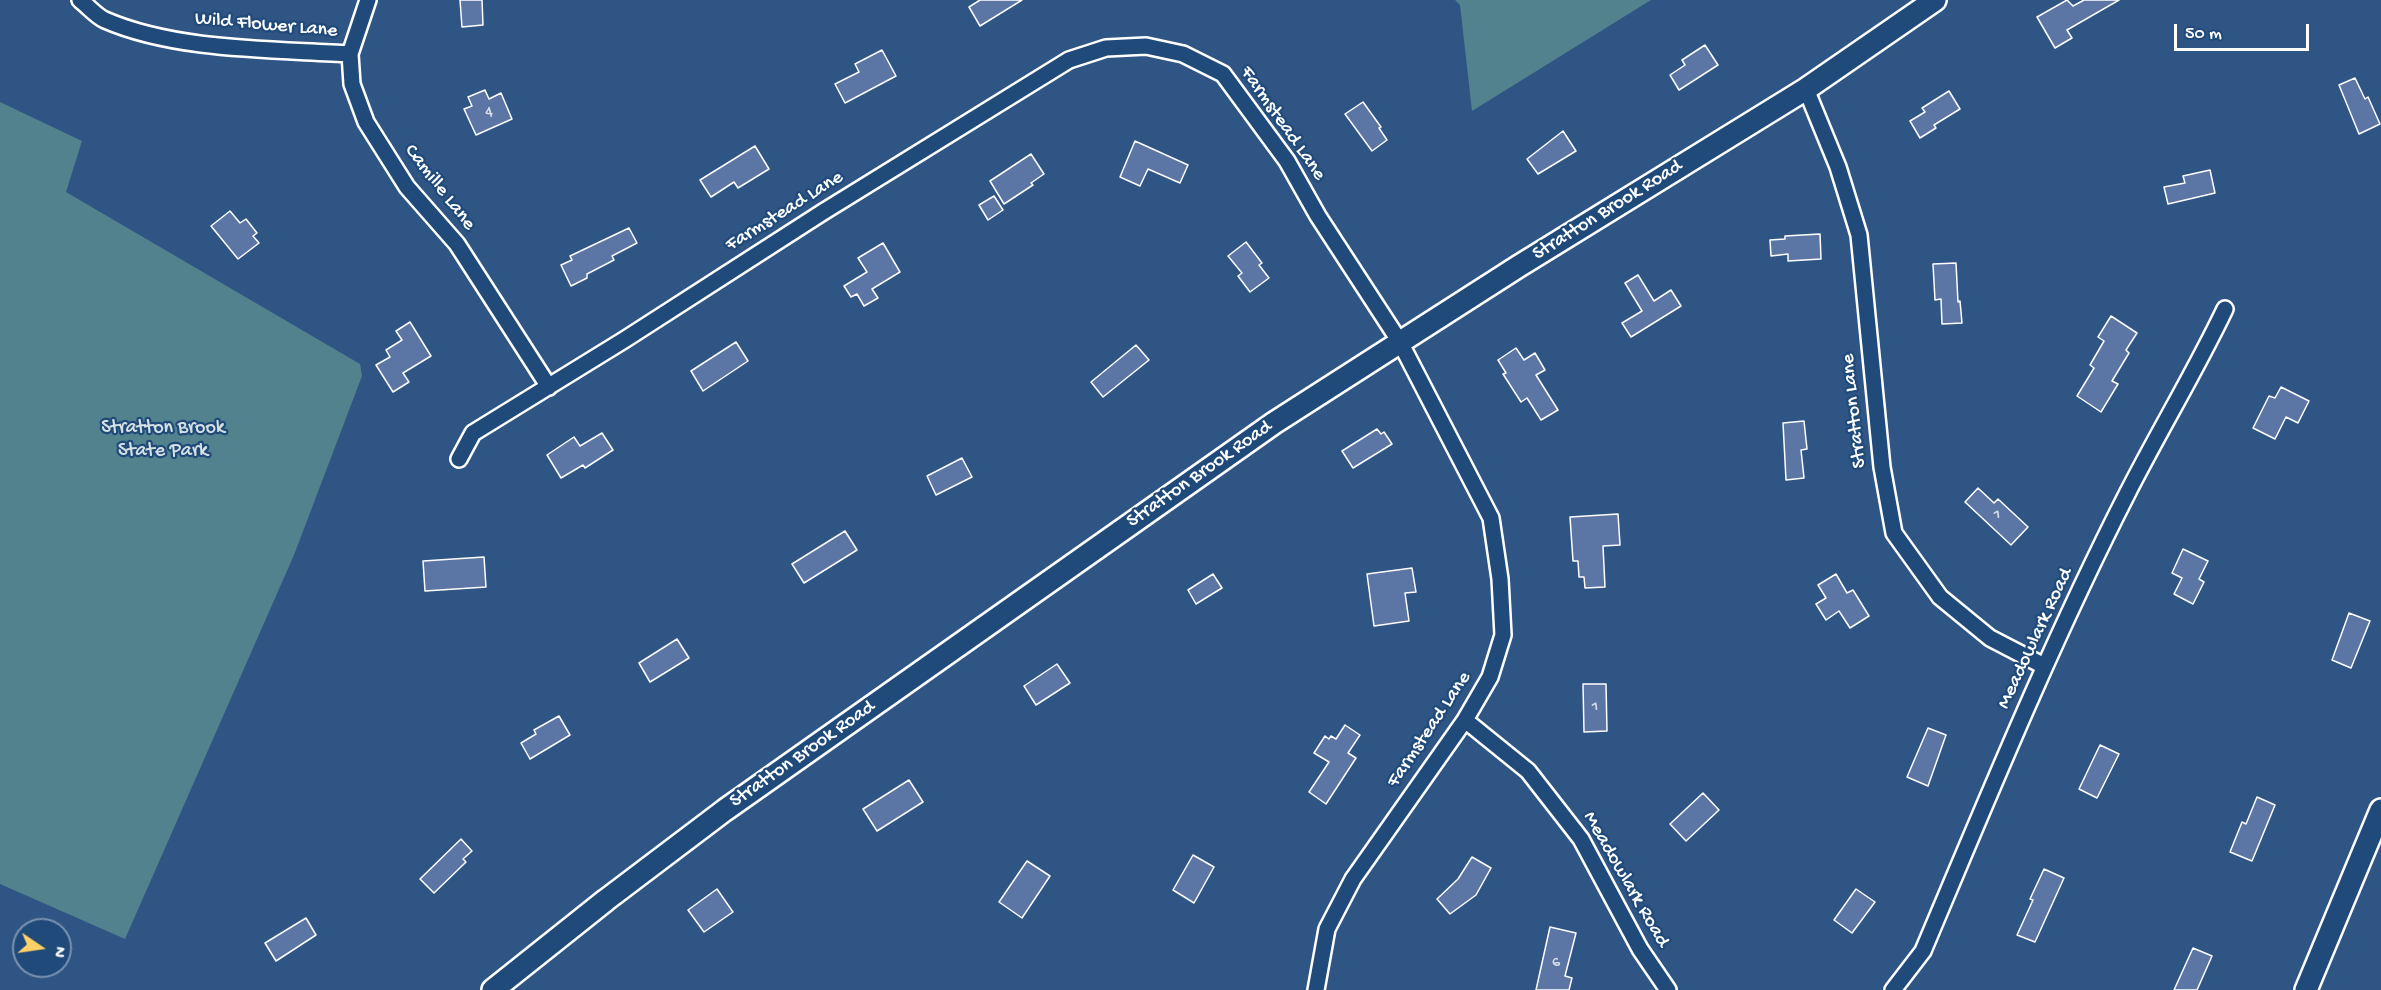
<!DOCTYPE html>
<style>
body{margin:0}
#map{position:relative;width:2381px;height:990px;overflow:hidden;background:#2f5585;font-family:"Gochi Hand",sans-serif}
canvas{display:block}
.north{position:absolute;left:12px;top:918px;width:60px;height:60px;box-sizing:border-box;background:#1f4a7a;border:2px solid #7992af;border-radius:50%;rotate:103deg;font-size:16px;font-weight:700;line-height:24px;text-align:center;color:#fff}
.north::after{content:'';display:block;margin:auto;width:21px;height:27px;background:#ffd166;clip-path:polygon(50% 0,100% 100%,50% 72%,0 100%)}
.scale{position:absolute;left:2174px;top:24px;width:135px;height:27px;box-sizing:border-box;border:3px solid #fff;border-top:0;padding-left:8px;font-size:18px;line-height:21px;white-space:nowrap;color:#fff;-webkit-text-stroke:4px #1f4a7a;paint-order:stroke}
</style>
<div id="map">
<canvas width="2381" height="990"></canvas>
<div class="north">N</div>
<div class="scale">50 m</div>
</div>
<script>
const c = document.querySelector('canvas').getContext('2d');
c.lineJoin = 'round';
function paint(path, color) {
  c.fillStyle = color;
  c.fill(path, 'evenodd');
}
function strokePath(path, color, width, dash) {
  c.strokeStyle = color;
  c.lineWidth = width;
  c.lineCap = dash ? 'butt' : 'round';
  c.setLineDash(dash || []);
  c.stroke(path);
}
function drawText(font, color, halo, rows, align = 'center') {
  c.font = font + ' "Gochi Hand",sans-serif';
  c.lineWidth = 4.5;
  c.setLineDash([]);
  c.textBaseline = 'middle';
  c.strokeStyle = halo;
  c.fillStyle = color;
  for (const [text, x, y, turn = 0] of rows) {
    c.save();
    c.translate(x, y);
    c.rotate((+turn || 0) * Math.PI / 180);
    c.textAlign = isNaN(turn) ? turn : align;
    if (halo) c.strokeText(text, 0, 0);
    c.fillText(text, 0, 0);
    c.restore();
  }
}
const green = new Path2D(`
 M 1455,0 L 1651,0 L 1472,111 L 1460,5 Z
 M 0,102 L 82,141 L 66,192 L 360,364 L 362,376 L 294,555 L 125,939 L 0,884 Z`);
const building = new Path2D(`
 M 460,0 L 482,0 L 483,25 L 462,27 Z
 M 980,0 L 1022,0 L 980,26 L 969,7 Z
 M 2067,0 L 2073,6 L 2084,0 L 2119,0 L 2067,30 L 2072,38 L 2055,48 L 2037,17 Z
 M 1705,45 L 1718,65 L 1679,90 L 1670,75 L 1685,65 L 1682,60 Z
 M 882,50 L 896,76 L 845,103 L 835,84 L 859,72 L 855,64 Z
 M 2355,78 L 2365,99 L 2368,97 L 2380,124 L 2359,134 L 2339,85 Z
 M 485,90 L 489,99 L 501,93 L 512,119 L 476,135 L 464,109 L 472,106 L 468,97 Z
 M 1949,91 L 1960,109 L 1934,125 L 1936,128 L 1920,138 L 1910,121 L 1925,112 L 1922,108 Z
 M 1363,102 L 1381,127 L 1379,128 L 1387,140 L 1372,151 L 1345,114 Z
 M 1563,131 L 1576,151 L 1538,174 L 1527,159 Z
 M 1135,141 L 1188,165 L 1180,183 L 1148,169 L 1140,186 L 1120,177 Z
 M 755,146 L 769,169 L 738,188 L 734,182 L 711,197 L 700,180 Z
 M 1031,154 L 1044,174 L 1031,183 L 1033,185 L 1004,204 L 990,181 Z
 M 2210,170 L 2215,193 L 2168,204 L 2164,187 L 2185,183 L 2183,176 Z
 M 994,196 L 1003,210 L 988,220 L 979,205 Z
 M 230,211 L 240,223 L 246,219 L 257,233 L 253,236 L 259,243 L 238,259 L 211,226 Z
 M 629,228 L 637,243 L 612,256 L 614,260 L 587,274 L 587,278 L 571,286 L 561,265 L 572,260 L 570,256 Z
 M 1820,234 L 1821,259 L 1788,261 L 1788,254 L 1771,256 L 1770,240 L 1785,239 L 1785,236 Z
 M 1246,242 L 1262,263 L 1259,265 L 1269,278 L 1250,292 L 1238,276 L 1242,273 L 1228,256 Z
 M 883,243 L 900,272 L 872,289 L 878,298 L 864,306 L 857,294 L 851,297 L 844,286 L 867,272 L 858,258 Z
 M 1956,263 L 1958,302 L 1960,301 L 1962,323 L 1942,324 L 1941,299 L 1935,300 L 1933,264 Z
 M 1638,275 L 1654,301 L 1671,290 L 1681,306 L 1631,337 L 1622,323 L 1642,311 L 1625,283 Z
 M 2111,316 L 2137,333 L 2126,350 L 2129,353 L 2112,381 L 2118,384 L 2101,412 L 2077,396 L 2094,368 L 2090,365 L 2104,341 L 2098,337 Z
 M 410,322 L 431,356 L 403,373 L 409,382 L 393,392 L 376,365 L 390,357 L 386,350 L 402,340 L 396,331 Z
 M 736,342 L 748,361 L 703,391 L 691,371 Z
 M 1136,345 L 1149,360 L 1103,397 L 1091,382 Z
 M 1516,348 L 1524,360 L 1535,353 L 1545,370 L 1536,375 L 1558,410 L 1541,420 L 1527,398 L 1521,402 L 1503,374 L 1506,373 L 1498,360 Z
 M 2281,387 L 2309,401 L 2298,423 L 2286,417 L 2275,439 L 2253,428 L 2269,396 L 2275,398 Z
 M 1804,421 L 1807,449 L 1801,450 L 1804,478 L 1786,480 L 1783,423 Z
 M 1377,429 L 1381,434 L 1384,432 L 1392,444 L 1353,468 L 1342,451 Z
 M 602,433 L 613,450 L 585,468 L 583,465 L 561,478 L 547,455 L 574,437 L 580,446 Z
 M 962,458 L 972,477 L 936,495 L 927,476 Z
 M 1978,488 L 1994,503 L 1998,499 L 2028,527 L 2011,545 L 1965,502 Z
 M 1618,514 L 1620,545 L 1603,546 L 1605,587 L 1585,588 L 1584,577 L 1579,577 L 1578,561 L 1573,561 L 1570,517 Z
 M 845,531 L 857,550 L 804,583 L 792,564 Z
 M 2183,549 L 2208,561 L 2199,579 L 2204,582 L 2193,604 L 2174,594 L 2182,578 L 2172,573 Z
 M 484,557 L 486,587 L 425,591 L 423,561 Z
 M 1412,568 L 1416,592 L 1405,593 L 1409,621 L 1374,626 L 1367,574 Z
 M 1213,574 L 1222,588 L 1196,604 L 1188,590 Z
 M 1836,574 L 1847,593 L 1853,590 L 1869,616 L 1850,628 L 1839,611 L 1826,620 L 1816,604 L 1826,598 L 1818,585 Z
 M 2349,613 L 2370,621 L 2351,668 L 2332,660 Z
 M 677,639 L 689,658 L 650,682 L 639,663 Z
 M 1057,664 L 1070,683 L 1036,705 L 1024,686 Z
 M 1583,684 L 1606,684 L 1607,731 L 1584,732 Z
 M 559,716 L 570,735 L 530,759 L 521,743 L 536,734 L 534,730 Z
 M 1345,725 L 1360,735 L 1348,753 L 1356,758 L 1326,804 L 1309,792 L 1329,762 L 1314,753 L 1325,736 L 1329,739 L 1331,736 L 1336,739 Z
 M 1928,728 L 1946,735 L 1928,786 L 1907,777 Z
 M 2100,745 L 2119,754 L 2097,798 L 2079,789 Z
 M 909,780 L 923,802 L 877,831 L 863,809 Z
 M 1703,793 L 1719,810 L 1686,841 L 1670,824 Z
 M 2257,797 L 2275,805 L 2252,861 L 2230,852 L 2242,822 L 2246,824 Z
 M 461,839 L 472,851 L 463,859 L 466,862 L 434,893 L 420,879 Z
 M 1193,855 L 1214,867 L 1194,903 L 1173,890 Z
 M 1472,857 L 1491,868 L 1476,895 L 1450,914 L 1437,899 L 1458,879 Z
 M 1027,861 L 1050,876 L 1022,918 L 999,902 Z
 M 2044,869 L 2064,878 L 2035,942 L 2017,935 L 2033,900 L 2030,899 Z
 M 717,889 L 733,912 L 704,932 L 688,910 Z
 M 1856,889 L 1875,902 L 1852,933 L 1834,920 Z
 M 306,918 L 316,935 L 276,961 L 265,943 Z
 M 1550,927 L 1576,933 L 1565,976 L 1572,978 L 1569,990 L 1536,990 Z
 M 2193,948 L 2212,956 L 2197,990 L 2174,990 Z`);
const street = new Path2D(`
 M 80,0 C 88,6 96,16 105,20 C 176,51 273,49 350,54
 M 368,0 L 350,54 L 352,84 L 366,122 L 407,187 L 457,244 L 549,387
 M 1806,89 L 1838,167 L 1859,235 L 1882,467 L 1894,533 L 1940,597 L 1990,638 L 2044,666
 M 459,459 L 473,433 L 624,340 L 823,212 L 1069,60 L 1106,48 L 1146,46 L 1183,54 L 1223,74 L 1287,161 L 1318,216 L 1400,342 L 1491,518 L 1500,579 L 1503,635 L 1490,677 L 1465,720 L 1353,879 L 1327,929 L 1316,990
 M 1465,720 L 1528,771 L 1581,839 L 1640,949 L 1668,990
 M 1893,990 L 1923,951 C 1988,797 2051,643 2127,494 C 2159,431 2195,372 2225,309`);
const secondary = new Path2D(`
 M 493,990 L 606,900 L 725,810 L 1274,423 L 1519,266 L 1806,89 L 1935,0
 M 2306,990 L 2381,810`);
const numberNames = [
 ["4",489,114],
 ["1",1997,516],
 ["1",1595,708],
 ["6",1556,964]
];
const streetNames = [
 ["Wild Flower Lane",266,26,5],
 ["Farmstead Lane",1282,124,55],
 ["Camille Lane",439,188,52],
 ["Stratton Brook Road",1608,211,-32],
 ["Farmstead Lane",785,212,-32],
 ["Stratton Lane",1855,411,-96],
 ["Stratton Brook Road",1200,475,-35],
 ["Meadowlark Road",2036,639,-65],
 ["Farmstead Lane",1430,730,-56],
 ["Stratton Brook Road",803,755,-35],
 ["Meadowlark Road",1625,880,60]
];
const parkNames = [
 ["Stratton Brook",163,429],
 ["State Park",163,452]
];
paint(green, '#51828d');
paint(building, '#5b76a4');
strokePath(building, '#fff', 1.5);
strokePath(street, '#fff', 20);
strokePath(secondary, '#fff', 26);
strokePath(street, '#1f4a7a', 15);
strokePath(secondary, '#1f4a7a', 21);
drawText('16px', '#d6dde8', null, numberNames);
drawText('20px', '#fff', '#1f4a7a', streetNames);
drawText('20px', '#d4e0e2', '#1f4a7a', parkNames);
</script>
